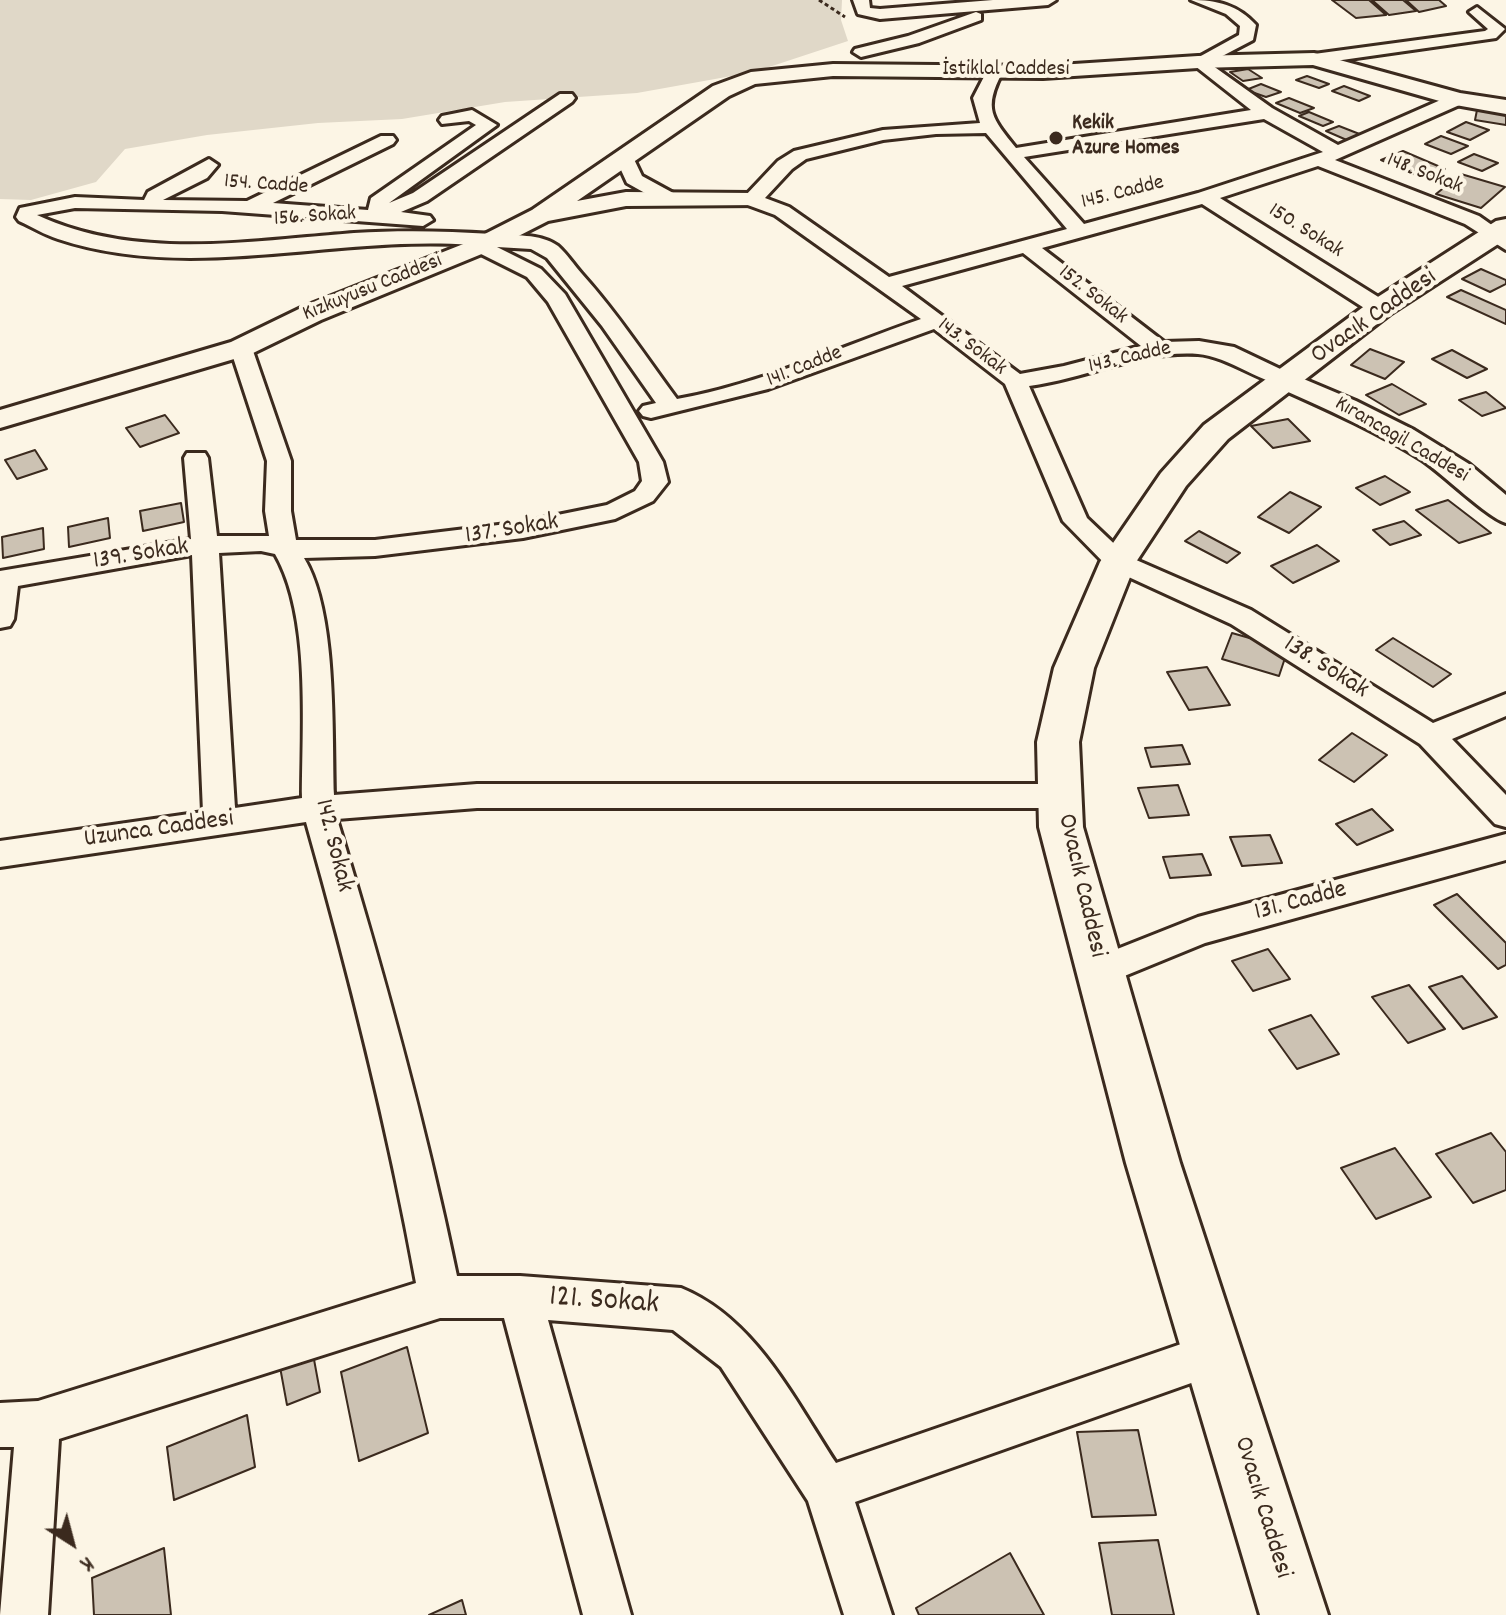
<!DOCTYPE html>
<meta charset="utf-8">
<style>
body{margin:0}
#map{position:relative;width:1506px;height:1615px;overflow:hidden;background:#fcf5e5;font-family:Dekko,sans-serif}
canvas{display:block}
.north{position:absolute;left:32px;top:1503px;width:80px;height:80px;-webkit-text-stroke:6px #fcf5e5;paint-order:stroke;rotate:144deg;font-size:22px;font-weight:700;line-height:32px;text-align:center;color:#3b2a1e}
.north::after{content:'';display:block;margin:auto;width:28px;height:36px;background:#3b2a1e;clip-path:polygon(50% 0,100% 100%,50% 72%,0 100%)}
</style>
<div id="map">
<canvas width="1506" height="1615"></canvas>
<div class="north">K</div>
</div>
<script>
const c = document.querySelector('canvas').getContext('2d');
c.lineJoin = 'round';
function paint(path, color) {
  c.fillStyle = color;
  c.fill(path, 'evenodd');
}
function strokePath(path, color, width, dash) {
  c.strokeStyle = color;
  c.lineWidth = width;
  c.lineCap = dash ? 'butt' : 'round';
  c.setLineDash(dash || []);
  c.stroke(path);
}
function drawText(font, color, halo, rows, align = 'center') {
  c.font = font + ' Dekko,sans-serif';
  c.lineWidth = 8;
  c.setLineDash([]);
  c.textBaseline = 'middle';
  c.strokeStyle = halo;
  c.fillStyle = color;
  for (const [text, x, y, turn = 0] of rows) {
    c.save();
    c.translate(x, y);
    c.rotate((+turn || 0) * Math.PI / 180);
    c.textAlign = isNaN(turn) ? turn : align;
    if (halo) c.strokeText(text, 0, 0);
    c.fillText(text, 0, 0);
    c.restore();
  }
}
const green = new Path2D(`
 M 0,0 L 842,0 L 841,20 L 848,41 L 754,72 L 637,93 L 505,102 L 402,119 L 318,123 L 207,135 L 125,149 L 96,182 L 31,200 L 0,199 Z`);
const building = new Path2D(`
 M 1332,0 L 1369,0 L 1386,15 L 1356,18 Z
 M 1372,0 L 1403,0 L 1416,11 L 1389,15 Z
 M 1406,0 L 1439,0 L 1446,6 L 1419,12 Z
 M 1248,69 L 1262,78 L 1243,81 L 1230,72 Z
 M 1307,76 L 1329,84 L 1319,88 L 1296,80 Z
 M 1261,84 L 1281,92 L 1266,97 L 1246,90 Z
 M 1344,86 L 1370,96 L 1359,101 L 1332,91 Z
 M 1289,98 L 1314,108 L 1300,113 L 1276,103 Z
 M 1477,110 L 1506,115 L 1506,125 L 1475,120 Z
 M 1309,112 L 1333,122 L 1323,126 L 1299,116 Z
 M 1466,122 L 1489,130 L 1470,140 L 1447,132 Z
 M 1339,126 L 1362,135 L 1349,141 L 1326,131 Z
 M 1441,136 L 1468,146 L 1451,154 L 1425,144 Z
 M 1403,151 L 1445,169 L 1423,178 L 1381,160 Z
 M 1474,154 L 1498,163 L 1482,171 L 1458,162 Z
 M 1461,174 L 1505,187 L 1481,208 L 1436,194 Z
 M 1481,269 L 1506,280 L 1506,284 L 1490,292 L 1462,279 Z
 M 1461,290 L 1506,310 L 1506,324 L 1447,297 Z
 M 1370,349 L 1404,362 L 1385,379 L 1351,365 Z
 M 1452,350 L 1487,369 L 1467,378 L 1432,359 Z
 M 1392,384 L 1426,404 L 1399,415 L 1366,395 Z
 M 1486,392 L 1506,408 L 1482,416 L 1459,400 Z
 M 165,415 L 179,433 L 140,447 L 126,428 Z
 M 1288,419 L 1310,441 L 1273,448 L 1251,426 Z
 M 35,450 L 47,469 L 17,479 L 5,460 Z
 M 1385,476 L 1410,492 L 1380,505 L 1356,488 Z
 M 1290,492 L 1321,507 L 1289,533 L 1258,517 Z
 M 1448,500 L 1491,533 L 1459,543 L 1416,510 Z
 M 181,503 L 184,522 L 143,531 L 140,511 Z
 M 108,518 L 110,538 L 69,547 L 68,527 Z
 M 1404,521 L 1421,535 L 1390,545 L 1373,530 Z
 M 43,528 L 44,549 L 3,558 L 2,537 Z
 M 1199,531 L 1240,553 L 1227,563 L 1185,541 Z
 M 1317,545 L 1339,561 L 1293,583 L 1271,566 Z
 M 1232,633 L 1288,649 L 1279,676 L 1222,659 Z
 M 1393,638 L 1451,674 L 1433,687 L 1376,650 Z
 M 1207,667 L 1230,705 L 1189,710 L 1167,672 Z
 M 1352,733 L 1387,755 L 1354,782 L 1319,760 Z
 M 1182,745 L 1190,764 L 1151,767 L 1145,748 Z
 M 1178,785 L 1189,815 L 1149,818 L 1138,788 Z
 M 1372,809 L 1393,830 L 1357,845 L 1336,824 Z
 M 1270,835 L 1282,863 L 1242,866 L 1230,837 Z
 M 1202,854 L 1211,875 L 1170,878 L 1163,857 Z
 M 1457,894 L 1506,943 L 1506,965 L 1498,969 L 1434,905 Z
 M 1268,949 L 1290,979 L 1253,991 L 1232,961 Z
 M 1462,976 L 1497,1017 L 1463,1029 L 1429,987 Z
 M 1409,985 L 1445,1029 L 1408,1043 L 1372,997 Z
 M 1311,1015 L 1339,1054 L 1297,1069 L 1269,1030 Z
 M 1491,1133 L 1506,1152 L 1506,1190 L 1473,1203 L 1436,1154 Z
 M 1395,1148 L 1431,1197 L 1376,1219 L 1341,1168 Z
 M 407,1347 L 428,1433 L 359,1461 L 341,1372 Z
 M 313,1354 L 320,1392 L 287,1405 L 280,1367 Z
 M 247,1415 L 255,1467 L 174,1500 L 167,1447 Z
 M 1138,1430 L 1156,1515 L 1092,1517 L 1077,1432 Z
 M 1158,1540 L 1174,1615 L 1112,1615 L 1099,1543 Z
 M 164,1548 L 171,1615 L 94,1615 L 92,1578 Z
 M 1010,1553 L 1044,1615 L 919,1615 L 916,1608 Z
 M 462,1600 L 466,1615 L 429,1615 Z`);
const path = new Path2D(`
 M 819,0 L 845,17`);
const minor = new Path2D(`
 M 853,0 L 869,0 L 870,8 L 880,9 L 993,0 L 1056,0 L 1048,5 L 880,19 L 858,14 Z
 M 1191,0 C 1217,0 1238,5 1256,25 L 1253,40 L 1209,63 L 1272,108 L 1338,145 L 1452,95 L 1464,95 L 1467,99 L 1464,103 L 1335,160 L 1479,216 L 1506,235 L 1506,250 L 1465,224 L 1318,166 L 1220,198 L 1388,303 L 1391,308 L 1388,313 L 1372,313 L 1202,204 L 1042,248 L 1164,342 L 1199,341 L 1234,347 L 1295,376 L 1299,381 L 1295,386 C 1273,391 1229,356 1198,354 C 1140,350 1086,379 1029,386 L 1087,518 L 1127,556 L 1251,610 L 1433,723 L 1506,694 L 1506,716 L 1452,739 L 1506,795 L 1506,827 L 1495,824 L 1420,744 L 1231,624 L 1109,568 L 1063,521 L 1005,384 L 934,329 L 768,389 L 651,418 L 643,416 L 639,411 L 643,406 L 656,403 L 602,326 L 547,258 L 531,249 L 497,247 L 541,269 L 565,294 L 663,462 L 668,482 L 653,501 L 615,519 L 523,538 L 375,556 L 304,558 C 337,612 332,730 334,795 L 477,784 L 1060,784 L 1071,788 L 1076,796 L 1071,804 L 1060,808 L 477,808 L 337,819 C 383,970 425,1121 457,1276 L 520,1276 L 681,1288 C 755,1318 794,1399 836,1463 L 1213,1333 L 1228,1340 L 1235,1355 L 1228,1370 L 855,1502 L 892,1615 L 844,1615 L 808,1501 L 721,1367 L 673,1330 L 548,1320 L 631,1615 L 583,1615 L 504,1318 L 440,1318 L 59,1439 L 48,1615 L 0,1615 L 14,1447 L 0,1447 L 0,1403 L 38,1401 L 416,1283 C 388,1128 349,974 306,822 L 0,867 L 0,841 L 203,812 L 192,555 L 18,586 L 14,619 L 10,626 L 0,628 L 0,571 L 191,539 L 184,458 L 187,453 L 205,453 L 208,458 L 217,536 L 269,536 L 265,511 L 267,461 L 230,348 L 241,341 L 252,348 L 291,461 L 291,511 L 296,540 L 375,540 L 523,522 L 607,505 L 635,491 L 642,481 L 639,462 L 548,302 L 527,277 L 473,250 L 471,245 C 335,235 190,283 58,239 C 45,235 32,227 19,221 L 16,217 L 20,208 L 75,197 L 144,200 L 148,192 L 209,159 L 218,165 L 207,178 L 163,200 L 247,201 L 381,136 L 393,136 L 396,140 L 393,144 L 273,203 L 368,210 L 371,198 L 476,125 L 469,121 L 442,124 L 439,120 L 442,116 L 472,110 L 497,125 L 389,203 L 413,193 L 560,94 L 572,94 L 575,98 L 572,102 L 427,201 L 401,212 L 430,216 L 433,220 L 423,226 L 222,211 L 75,208 L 37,215 C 136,261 249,241 354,233 C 401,230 446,231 493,234 C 514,236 540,233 558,246 C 567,254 574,265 582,274 C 617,313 646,357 677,399 C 761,384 840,347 921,319 L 775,215 L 745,204 L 742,200 L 745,196 L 778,161 L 794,151 L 883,130 L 980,123 L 973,98 L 988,69 L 994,68 L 1002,73 C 983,109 992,118 1016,148 L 1251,110 L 1190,62 L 1239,35 L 1240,26 L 1226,14 ZM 1264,119 L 1323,152 L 1198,193 L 1084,224 L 1024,157 ZM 986,133 L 1067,229 L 889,277 L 789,207 L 765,198 L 792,169 L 806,159 L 883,140 L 936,134 ZM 1023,253 L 1141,346 L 1064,366 L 1020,374 L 902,286 ZM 261,551 L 275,554 C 311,616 302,726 302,798 L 235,808 L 219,553 Z
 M 1477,7 L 1505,29 L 1496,38 L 1314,64 L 1306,59 L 1314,54 L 1485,31 L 1488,29 L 1469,12 Z
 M 976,12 L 981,14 L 981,20 L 919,43 L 861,57 L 853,52 L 855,49 L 908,36 Z
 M 625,153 L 632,155 L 642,176 L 675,194 L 678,198 L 675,202 L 661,202 L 627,183 L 616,159 Z
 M 1506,834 L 1506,860 L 1205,943 L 1100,986 L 1087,981 L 1082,971 L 1087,961 L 1198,917 Z`);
const tertiary = new Path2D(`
 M 1314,53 L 1460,93 L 1506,100 L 1506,114 L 1450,104 L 1313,65 L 1198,68 L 1043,78 L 833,76 L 755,84 L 729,96 L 577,201 L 626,192 L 752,193 L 761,195 L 764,200 L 761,205 L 626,206 L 548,221 L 489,251 L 321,320 L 251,354 L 0,428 L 0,410 L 231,342 L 301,308 L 471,241 L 532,210 L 713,86 L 751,72 L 833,64 L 1043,66 L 1198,56 Z
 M 1287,372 L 1356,401 L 1414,430 L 1469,464 L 1506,495 L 1506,523 C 1488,518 1443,474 1422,460 C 1376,431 1326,409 1277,387 L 1273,381 L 1277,375 Z`);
const secondary = new Path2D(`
 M 1506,219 L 1506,239 L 1390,314 L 1228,439 L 1186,486 L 1136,562 L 1094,668 L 1079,742 L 1083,827 L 1180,1163 L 1328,1615 L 1260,1615 L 1126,1163 L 1039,827 L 1037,742 L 1054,668 L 1100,562 L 1161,473 L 1204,425 L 1370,302 L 1496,221 Z`);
const markers = [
 [1056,138,8,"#3b2a1e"]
];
const farStreetnames = [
 ["İstiklal Caddesi",1006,71],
 ["148. Sokak",1424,175,21],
 ["154. Cadde",266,186,4],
 ["145. Cadde",1123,194,-14],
 ["156. Sokak",315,218,-4],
 ["150. Sokak",1305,232,32],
 ["Kızkuyusu Caddesi",373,289,-22],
 ["152. Sokak",1092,296,38],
 ["143. Sokak",971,348,37],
 ["143. Cadde",1130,359,-13],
 ["141. Cadde",805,368,-22],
 ["Kırancagil Caddesi",1401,441,30]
];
const farPoinames = [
 ["Kekik",1072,125],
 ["Azure Homes",1072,150]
];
const streetNames = [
 ["Ovacık Caddesi",1375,318,-35],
 ["137. Sokak",512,531,-9],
 ["139. Sokak",141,556,-9],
 ["138. Sokak",1325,669,32],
 ["Uzunca Caddesi",159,831,-8],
 ["142. Sokak",332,846,76],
 ["Ovacık Caddesi",1080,886,77],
 ["131. Cadde",1301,903,-15],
 ["Ovacık Caddesi",1261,1508,73]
];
const nearStreetnames = [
 ["121. Sokak",604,1303,4]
];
paint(green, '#e0d8c8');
paint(building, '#ccc2b3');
strokePath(building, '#3b2a1e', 2);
strokePath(minor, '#3b2a1e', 6);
strokePath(tertiary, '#3b2a1e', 6);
strokePath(secondary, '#3b2a1e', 6);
strokePath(path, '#3b2a1e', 3, [4, 3]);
paint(minor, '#fcf5e5');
paint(tertiary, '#fcf5e5');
paint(secondary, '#fcf5e5');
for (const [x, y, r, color] of markers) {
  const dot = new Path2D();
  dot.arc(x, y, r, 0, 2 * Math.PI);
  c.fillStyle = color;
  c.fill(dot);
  strokePath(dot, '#fcf5e5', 3);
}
drawText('22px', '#3b2a1e', '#fcf5e5', farStreetnames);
drawText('bold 22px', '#3b2a1e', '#fcf5e5', farPoinames, 'left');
drawText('26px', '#3b2a1e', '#fcf5e5', streetNames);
drawText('32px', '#3b2a1e', '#fcf5e5', nearStreetnames);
</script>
